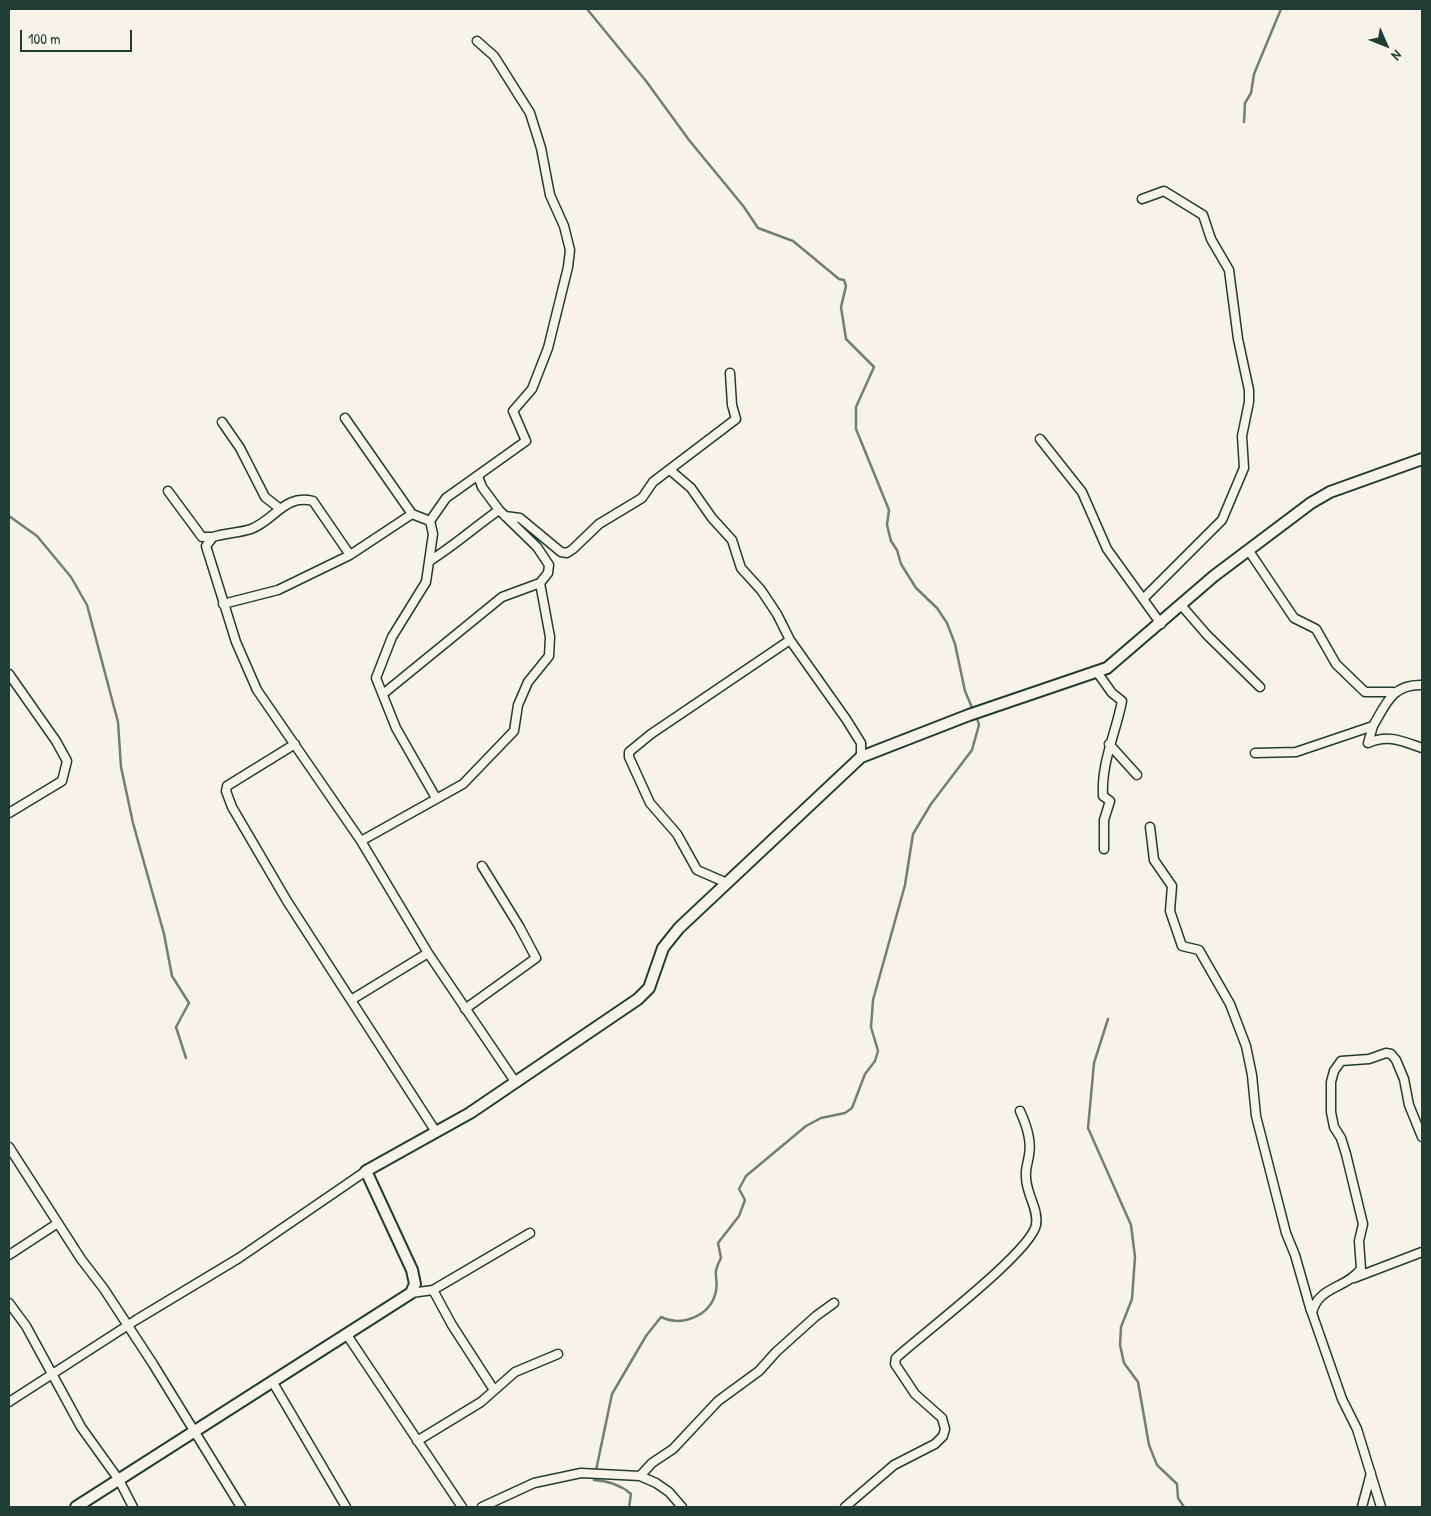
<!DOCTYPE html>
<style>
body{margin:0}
#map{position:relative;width:1431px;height:1516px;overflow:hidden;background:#f7f3e8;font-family:"Patrick Hand",sans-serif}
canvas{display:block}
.frame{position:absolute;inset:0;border:10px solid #1f3d34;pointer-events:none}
.north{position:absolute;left:1361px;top:20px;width:50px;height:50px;-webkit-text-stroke:4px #f7f3e8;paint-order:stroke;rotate:134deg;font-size:14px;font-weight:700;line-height:20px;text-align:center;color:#1f3d34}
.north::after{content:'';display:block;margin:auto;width:18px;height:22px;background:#1f3d34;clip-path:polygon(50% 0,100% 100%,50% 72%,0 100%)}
.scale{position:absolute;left:20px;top:30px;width:112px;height:22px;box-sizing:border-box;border:2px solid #1f3d34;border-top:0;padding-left:6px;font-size:15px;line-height:18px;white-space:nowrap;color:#1f3d34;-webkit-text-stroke:4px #f7f3e8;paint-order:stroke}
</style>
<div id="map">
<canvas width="1431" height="1516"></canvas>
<div class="frame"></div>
<div class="north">N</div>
<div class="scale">100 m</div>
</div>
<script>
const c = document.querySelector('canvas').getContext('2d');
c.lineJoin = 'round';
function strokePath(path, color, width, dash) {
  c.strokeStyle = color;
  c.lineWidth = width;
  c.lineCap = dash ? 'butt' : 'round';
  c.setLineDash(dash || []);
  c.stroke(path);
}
const stream = new Path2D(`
 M 587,9 L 646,81 L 689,140 L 744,207 L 758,228 L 793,241 L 839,279 L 844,280 L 846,286 L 841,307 L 846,339 L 874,367 L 856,407 L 856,429 L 889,510 L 887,525 L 891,541 L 897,550 L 901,564 L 916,588 L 937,608 L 947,623 L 955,644 L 965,691 L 973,710
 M 1244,122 L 1245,103 L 1251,93 L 1254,74 L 1281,9
 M 9,516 L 37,536 L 71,577 L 87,605 L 118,722 L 121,767 L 133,823 L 164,934 L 172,976 L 189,1003 L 176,1027 L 186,1058
 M 1108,1019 L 1094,1063 L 1088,1128 L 1131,1225 L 1135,1257 L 1132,1299 L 1121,1327 L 1120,1345 L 1124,1363 L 1138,1382 L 1149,1445 L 1157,1465 L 1177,1484 L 1178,1498 L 1184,1507
 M 629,1507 L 631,1494 C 620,1484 608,1481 594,1480 L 612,1394 L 646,1336 L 661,1317 C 682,1327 711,1316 716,1291 C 719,1275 711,1277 721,1258 L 718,1243 L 739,1216 L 745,1200 L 739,1189 L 746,1176 L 806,1126 L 821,1118 L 845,1113 L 852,1108 L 865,1074 L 875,1061 L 878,1051 L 871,1027 L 873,1000 L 905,885 L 913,834 L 931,804 L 972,750 L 979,725 L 976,715`);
const minor = new Path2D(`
 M 1142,199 L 1164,191 L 1203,215 L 1211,239 L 1229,270 L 1238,339 L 1249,390 L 1249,402 L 1242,436 L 1244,468 L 1222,520 L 1143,599
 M 345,418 L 412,514 L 430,521
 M 222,422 L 240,448 L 265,497 L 279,508
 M 1040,439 L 1082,492 L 1107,549 L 1161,624
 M 670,470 L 691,488 L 712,518 L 732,540 L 741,568 L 761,590 L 777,614 L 790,640 L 846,719 L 861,743 L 861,757
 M 168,491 L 202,537 L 213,537
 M 505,516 L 520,518 L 561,552 L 567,553 L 573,549 L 599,524 L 642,498 L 653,482 L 736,419 L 732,405 L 730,373
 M 1249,551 L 1294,618 L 1316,629 L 1336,664 L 1365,692 L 1393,692
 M 350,555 L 313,501 C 284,494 275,520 251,529 C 239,533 225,533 213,537 L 206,546 L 236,642 L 257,690 L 361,841 L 428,953 L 516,1083
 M 431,560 C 455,545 476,526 499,510
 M 223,604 L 278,590 L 350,555 L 412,514
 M 1181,605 L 1207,635 L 1260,687
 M 1097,672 L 1112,693 L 1122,701 C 1116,733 1101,762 1103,796 L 1110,801 L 1104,820 L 1104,849
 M 9,674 L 56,741 L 67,761 L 62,781 L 9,813
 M 383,694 L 502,597 L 540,583 L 548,573 L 549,565 L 537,547 L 499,510 L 482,487 L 478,476
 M 1373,726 L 1368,743 C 1388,734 1402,741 1422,748
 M 295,744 L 227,786 L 226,791 L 232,807 L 287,901 L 436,1132
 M 1109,744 L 1137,775
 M 1255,753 L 1296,752 L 1373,726 C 1386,704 1392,684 1422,685
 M 436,798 L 396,728 L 376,678 L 392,637 L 426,582 L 433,534 L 430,521 L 446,498 L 526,441 L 513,411 L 532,389 L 548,348 L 568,267 L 570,250 L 564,226 L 550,195 L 541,148 L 530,113 L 494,56 L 477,41
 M 1150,827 L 1154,860 L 1172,886 L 1170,911 L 1182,946 L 1199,950 L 1230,1004 L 1246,1046 L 1252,1075 L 1256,1116 L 1286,1233 L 1295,1255 L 1311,1311
 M 361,841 L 463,784 L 514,731 L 518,705 L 528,682 L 549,656 L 550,637 L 540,583
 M 727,883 L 697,870 L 677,834 L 650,803 L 629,757 L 629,752 L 651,734 L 790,640
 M 351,1000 L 428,953
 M 465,1009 L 536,958 L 519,926 L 482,866
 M 9,1147 L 81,1259 L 104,1289 L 153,1364 L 241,1507
 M 9,1255 L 58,1223
 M 1354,1278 L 1422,1252
 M 433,1290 L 452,1325 L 494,1390
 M 411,1293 L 433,1290 L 530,1233
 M 9,1303 L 26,1326 L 81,1427 L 119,1480 L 133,1507
 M 347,1335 L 462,1507
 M 272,1381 L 346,1507
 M 9,1402 L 136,1320 L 239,1258 L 366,1171
 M 417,1441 L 481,1402 L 515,1372 L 558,1354
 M 640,1476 L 652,1463 L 673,1449 L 718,1401 L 759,1371 L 776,1352 L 816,1316 L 834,1303
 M 482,1507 L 534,1483 L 581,1473 L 640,1476 L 656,1483 L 669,1492 L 682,1507
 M 845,1507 L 894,1465 L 935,1444 L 943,1436 L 945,1429 L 942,1418 L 915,1394 L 895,1364 L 896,1358 C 922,1334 1030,1253 1036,1225 C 1039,1209 1026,1194 1026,1177 C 1025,1169 1028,1163 1029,1155 C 1032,1140 1026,1124 1020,1111
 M 1362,1507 L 1371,1473
 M 1381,1507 L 1357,1429 L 1342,1399 L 1312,1313 C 1318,1286 1346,1289 1361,1269 L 1359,1241 L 1363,1224 L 1346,1154 L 1341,1138 L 1334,1127 L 1331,1112 L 1331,1082 L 1334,1071 L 1341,1061 L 1369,1059 L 1386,1053 L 1391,1054 L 1396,1060 L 1404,1079 L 1409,1105 L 1422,1137`);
const tertiary = new Path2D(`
 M 76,1507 L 411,1293 L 415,1284 L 412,1270 L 366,1171 L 470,1113 L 638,999 L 649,988 L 663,948 L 679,928 L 861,757 L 969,715 L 1107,668 L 1214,576 L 1311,503 L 1330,492 L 1422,459`);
strokePath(stream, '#6f8077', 2.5);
strokePath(minor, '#1f3d34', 11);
strokePath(tertiary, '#1f3d34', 14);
strokePath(minor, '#f7f3e8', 8);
strokePath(tertiary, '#f7f3e8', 10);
</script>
